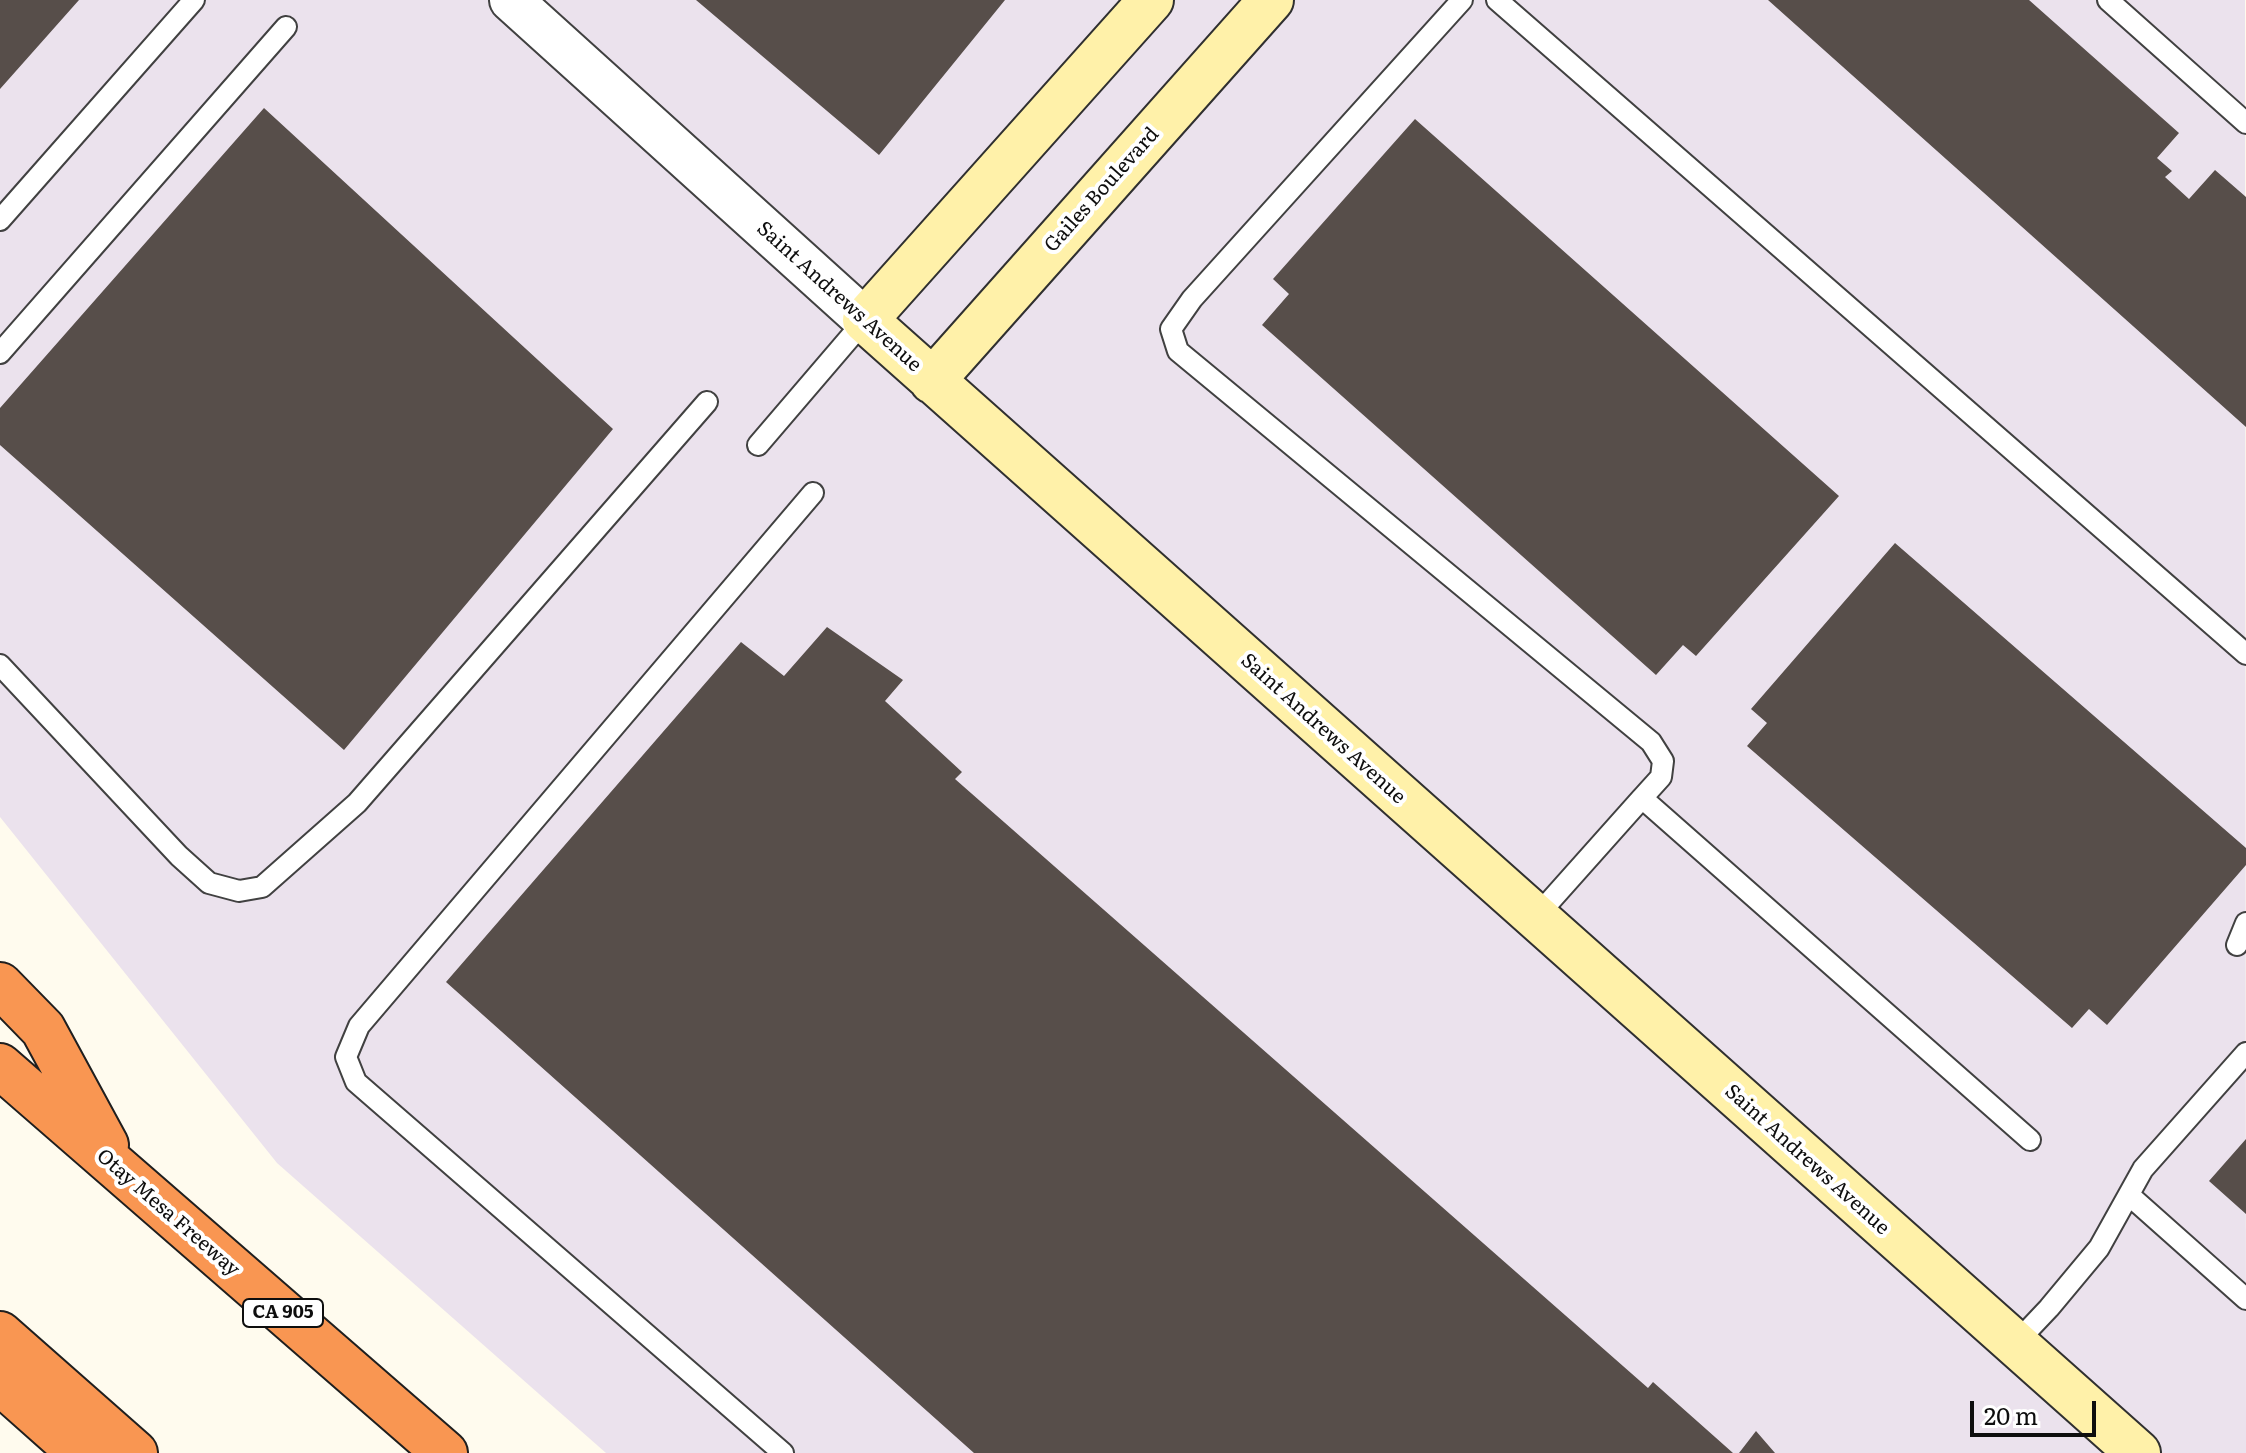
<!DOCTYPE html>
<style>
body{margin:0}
#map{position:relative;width:2246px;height:1453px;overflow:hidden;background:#fffbee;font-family:Literata,serif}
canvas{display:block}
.scale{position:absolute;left:1970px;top:1401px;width:126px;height:36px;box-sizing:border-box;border:4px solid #0e0e0e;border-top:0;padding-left:10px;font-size:24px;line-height:28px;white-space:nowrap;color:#0e0e0e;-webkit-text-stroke:6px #fff;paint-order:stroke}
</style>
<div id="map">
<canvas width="2246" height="1453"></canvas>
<div class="scale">20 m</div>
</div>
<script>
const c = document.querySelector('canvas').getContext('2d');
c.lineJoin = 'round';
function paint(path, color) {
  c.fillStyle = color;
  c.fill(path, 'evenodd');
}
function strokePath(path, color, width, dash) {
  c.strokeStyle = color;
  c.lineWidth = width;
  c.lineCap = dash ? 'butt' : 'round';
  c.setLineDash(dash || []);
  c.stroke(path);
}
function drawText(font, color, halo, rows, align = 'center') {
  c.font = font + ' Literata,serif';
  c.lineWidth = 8;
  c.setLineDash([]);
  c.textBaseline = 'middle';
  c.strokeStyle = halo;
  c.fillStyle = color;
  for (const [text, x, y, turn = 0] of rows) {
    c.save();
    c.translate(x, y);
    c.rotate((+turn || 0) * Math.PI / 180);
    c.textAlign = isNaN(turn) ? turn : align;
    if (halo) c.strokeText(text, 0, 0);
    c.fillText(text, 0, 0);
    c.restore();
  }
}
const industrial = new Path2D(`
 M 0,0 L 2245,0 L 2246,1453 L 606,1453 L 277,1163 L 0,817 Z`);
const building = new Path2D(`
 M 0,0 L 79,0 L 0,89 Z
 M 696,0 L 1005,0 L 879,155 Z
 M 1768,0 L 2029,0 L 2179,133 L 2157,158 L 2172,171 L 2165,177 L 2189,199 L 2215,170 L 2246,197 L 2246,427 Z
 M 264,108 L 613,429 L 344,750 L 0,445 L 0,408 Z
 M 1415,119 L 1839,496 L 1696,656 L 1683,645 L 1656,675 L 1262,325 L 1289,294 L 1273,279 Z
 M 1895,543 L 2246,848 L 2246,865 L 2107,1025 L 2089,1009 L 2072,1028 L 1747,746 L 1767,723 L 1751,709 Z
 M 827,627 L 903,680 L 885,701 L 962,772 L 955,779 L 1648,1388 L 1653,1382 L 1733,1453 L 974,1453 L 446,982 L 741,642 L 784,676 Z
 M 2246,1139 L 2246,1214 L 2209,1181 Z
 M 1756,1431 L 1775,1453 L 1739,1453 Z`);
const lane = new Path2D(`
 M 1462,0 L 1192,299 L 1171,329 L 1178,351 L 1651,742 L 1663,761 L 1661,777 L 1642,798
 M 1497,0 L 2246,654
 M 2108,0 L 2246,123
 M 0,220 L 194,0
 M 0,353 L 286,27
 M 758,445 L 865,320
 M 0,665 L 179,856 L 209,883 L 239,891 L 262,887 L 357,803 L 707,402
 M 1535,918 L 1642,798 L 2030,1140
 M 2237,945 L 2246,923
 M 2129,1195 L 2246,1299
 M 2015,1344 L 2049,1308 L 2099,1248 L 2143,1169 L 2246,1053
 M 783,1453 L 356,1082 L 346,1057 L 359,1026 L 813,493`);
const street = new Path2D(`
 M 511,0 L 865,320`);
const secondary = new Path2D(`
 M 1151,0 L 865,320 L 2138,1453
 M 932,381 L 1271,0`);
const highway = new Path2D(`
 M 0,985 L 43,1029 L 106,1145
 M 0,1066 L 445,1453
 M 0,1334 L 135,1453
 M 0,1382 L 80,1453`);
const shields = [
 [283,1313,80]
];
const shieldNames = [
 ["CA 905",283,1313]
];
const streetNames = [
 ["Gailes Boulevard",1102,190,-48],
 ["Saint Andrews Avenue",839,297,42],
 ["Saint Andrews Avenue",1323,729,42],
 ["Saint Andrews Avenue",1807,1160,42],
 ["Otay Mesa Freeway",168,1213,41]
];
paint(industrial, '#ebe2ed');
paint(building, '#574e4a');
strokePath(lane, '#414141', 24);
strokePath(street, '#414141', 46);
strokePath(secondary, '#303030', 48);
strokePath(highway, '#1f1f1f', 48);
strokePath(lane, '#fff', 20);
strokePath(street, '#fff', 42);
strokePath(secondary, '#fff1a9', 44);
strokePath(highway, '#f99652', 44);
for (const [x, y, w] of shields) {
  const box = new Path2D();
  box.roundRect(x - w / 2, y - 14, w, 28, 6);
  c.fillStyle = '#fff';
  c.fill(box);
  strokePath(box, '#0e0e0e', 2);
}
drawText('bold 18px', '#0e0e0e', null, shieldNames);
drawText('20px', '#0e0e0e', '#fff', streetNames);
</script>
